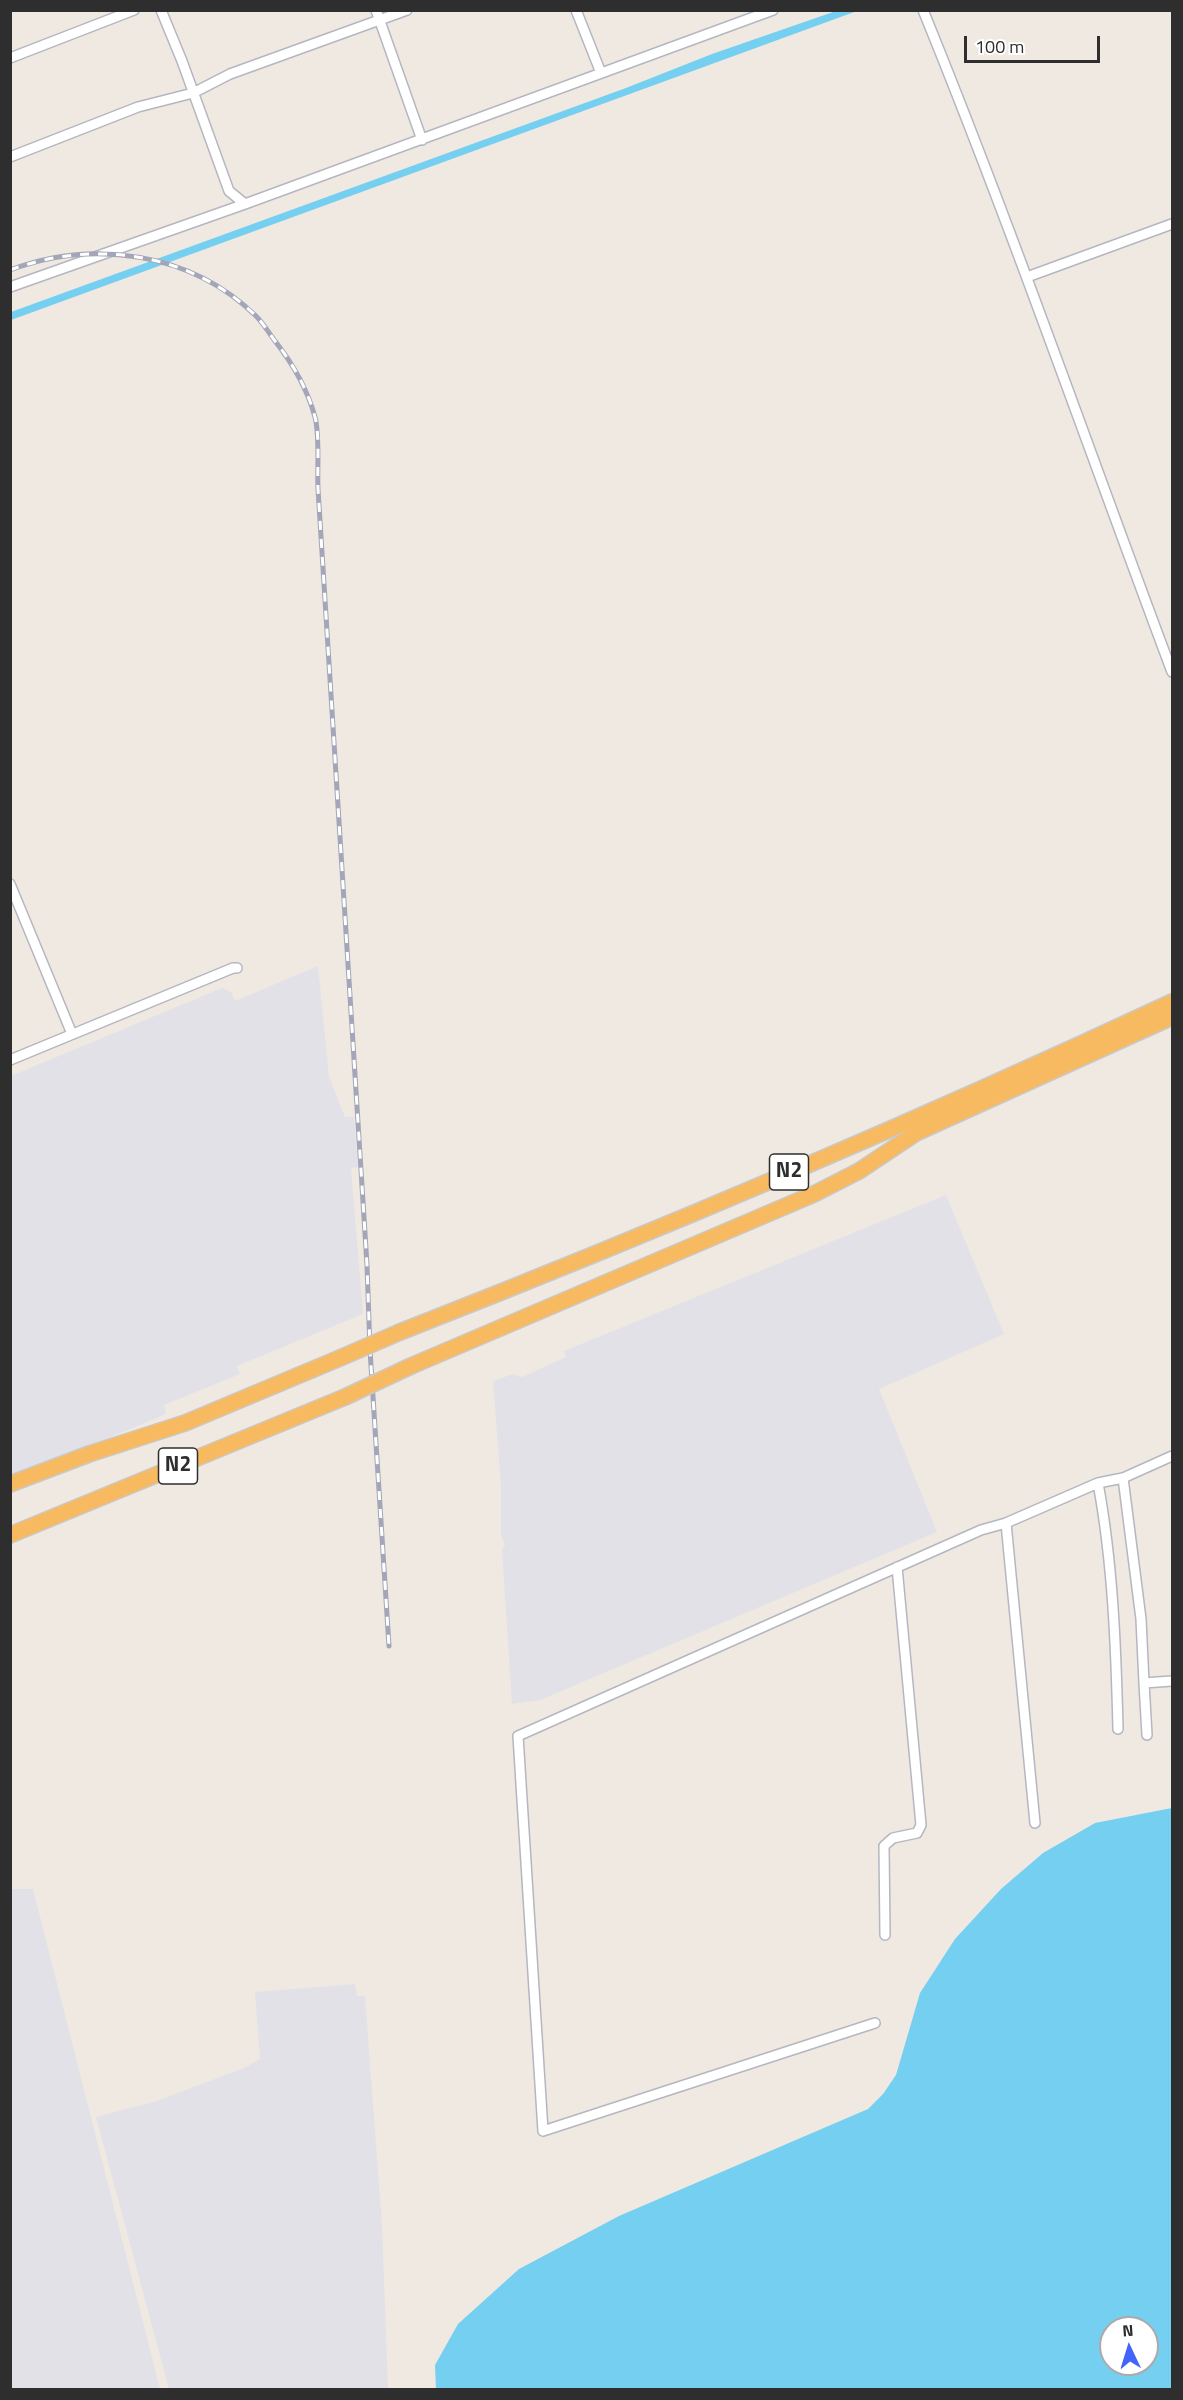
<!DOCTYPE html>
<style>
body{margin:0}
#map{position:relative;width:1183px;height:2400px;overflow:hidden;background:#efe9e1;font-family:"Titillium Web",sans-serif}
canvas{display:block}
.frame{position:absolute;inset:0;border:12px solid #2e2e2e;pointer-events:none}
.north{position:absolute;left:1099px;top:2316px;width:60px;height:60px;box-sizing:border-box;background:#fff;border:2px solid #ababab;border-radius:50%;rotate:356deg;font-size:16px;font-weight:700;line-height:24px;text-align:center;color:#2e2e2e}
.north::after{content:'';display:block;margin:auto;width:21px;height:27px;background:#4264fb;clip-path:polygon(50% 0,100% 100%,50% 72%,0 100%)}
.scale{position:absolute;left:964px;top:36px;width:136px;height:27px;box-sizing:border-box;border:3px solid #2e2e2e;border-top:0;padding-left:8px;font-size:18px;line-height:21px;white-space:nowrap;color:#2e2e2e;-webkit-text-stroke:4px #fff;paint-order:stroke}
</style>
<div id="map">
<canvas width="1183" height="2400"></canvas>
<div class="frame"></div>
<div class="north">N</div>
<div class="scale">100 m</div>
</div>
<script>
const c = document.querySelector('canvas').getContext('2d');
c.lineJoin = 'round';
function paint(path, color) {
  c.fillStyle = color;
  c.fill(path, 'evenodd');
}
function strokePath(path, color, width, dash) {
  c.strokeStyle = color;
  c.lineWidth = width;
  c.lineCap = dash ? 'butt' : 'round';
  c.setLineDash(dash || []);
  c.stroke(path);
}
function drawText(font, color, halo, rows, align = 'center') {
  c.font = font + ' "Titillium Web",sans-serif';
  c.lineWidth = 4.5;
  c.setLineDash([]);
  c.textBaseline = 'middle';
  c.strokeStyle = halo;
  c.fillStyle = color;
  for (const [text, x, y, turn = 0] of rows) {
    c.save();
    c.translate(x, y);
    c.rotate((+turn || 0) * Math.PI / 180);
    c.textAlign = isNaN(turn) ? turn : align;
    if (halo) c.strokeText(text, 0, 0);
    c.fillText(text, 0, 0);
    c.restore();
  }
}
const industrial = new Path2D(`
 M 318,966 L 329,1077 L 345,1117 L 354,1117 L 358,1167 L 351,1168 L 363,1314 L 237,1366 L 240,1374 L 164,1405 L 166,1414 L 11,1479 L 11,1076 L 222,988 L 231,992 L 235,1001 Z
 M 946,1195 L 1004,1334 L 879,1389 L 937,1532 L 540,1700 L 512,1704 L 502,1550 L 505,1545 L 501,1535 L 501,1485 L 493,1381 L 513,1374 L 522,1377 L 566,1357 L 564,1351 Z
 M 11,1889 L 33,1889 L 160,2389 L 11,2389 Z
 M 355,1984 L 357,1996 L 365,1996 L 369,2051 L 382,2225 L 388,2389 L 169,2389 L 96,2117 L 157,2101 L 244,2068 L 260,2059 L 255,1992 Z`);
const water = new Path2D(`
 M 836,11 L 857,11 L 11,320 L 11,312 L 626,88 L 712,54 Z
 M 1172,1808 L 1172,2389 L 436,2389 L 435,2365 L 458,2324 L 519,2269 L 619,2216 L 868,2109 L 883,2094 L 896,2075 L 920,1993 L 955,1939 L 1001,1889 L 1043,1853 L 1095,1823 ZM 1111,2328 L 1147,2328 L 1147,2364 L 1111,2364 Z`);
const minor = new Path2D(`
 M 161,10 L 182,61 L 229,191 L 245,204
 M 376,10 L 422,140
 M 576,10 L 601,73
 M 923,10 C 1012,228 1089,451 1172,672
 M 10,58 L 134,10
 M 10,157 L 138,107 L 193,93 L 230,74 L 407,10
 M 1027,277 L 1172,224
 M 10,287 L 245,204 L 773,10
 M 10,884 L 72,1034
 M 10,1060 L 233,968 L 237,968
 M 1123,1478 L 1141,1619 L 1144,1683
 M 1098,1483 C 1113,1564 1116,1647 1118,1729
 M 1006,1523 L 1035,1823
 M 1147,1735 L 1144,1683 L 1172,1681
 M 885,1935 L 884,1846 L 893,1838 L 917,1833 L 921,1825 L 897,1567
 M 875,2023 L 543,2131 L 518,1736 L 981,1530 L 1006,1523 L 1098,1483 L 1123,1478 L 1172,1456`);
const trunk = new Path2D(`
 M 400,1332 C 661,1230 919,1120 1172,1002
 M 411,1366 L 814,1194 L 859,1171 L 916,1133 L 1172,1017
 M 10,1484 L 89,1454 L 185,1423 L 340,1358
 M 10,1535 L 345,1397`);
const rail = new Path2D(`
 M 10,270 C 94,239 190,252 256,316 C 263,323 269,333 275,341 C 293,364 307,388 315,417 C 320,435 317,469 318,489 L 367,1265 L 370,1350 L 389,1646`);
const trunkBridge = new Path2D(`
 M 340,1358 L 400,1332
 M 345,1397 L 411,1366`);
const shields = [
 [789,1172,39],
 [178,1466,39]
];
const shieldNames = [
 ["N2",789,1172],
 ["N2",178,1466]
];
paint(industrial, '#e3e1e8');
paint(water, '#75cff0');
strokePath(minor, '#b4b7c1', 12);
strokePath(trunk, '#c9c9c9', 18);
strokePath(minor, '#fff', 9);
strokePath(trunk, '#f8ba60', 15);
strokePath(rail, '#a3a6b8', 5);
strokePath(rail, '#fff', 3, [9]);
strokePath(trunkBridge, '#c9c9c9', 18, []);
strokePath(trunkBridge, '#f8ba60', 15);
for (const [x, y, w] of shields) {
  const box = new Path2D();
  box.roundRect(x - w / 2, y - 18, w, 36, 4.5);
  c.fillStyle = '#fff';
  c.fill(box);
  strokePath(box, '#2e2e2e', 1.5);
}
drawText('bold 21px', '#2e2e2e', null, shieldNames);
</script>
